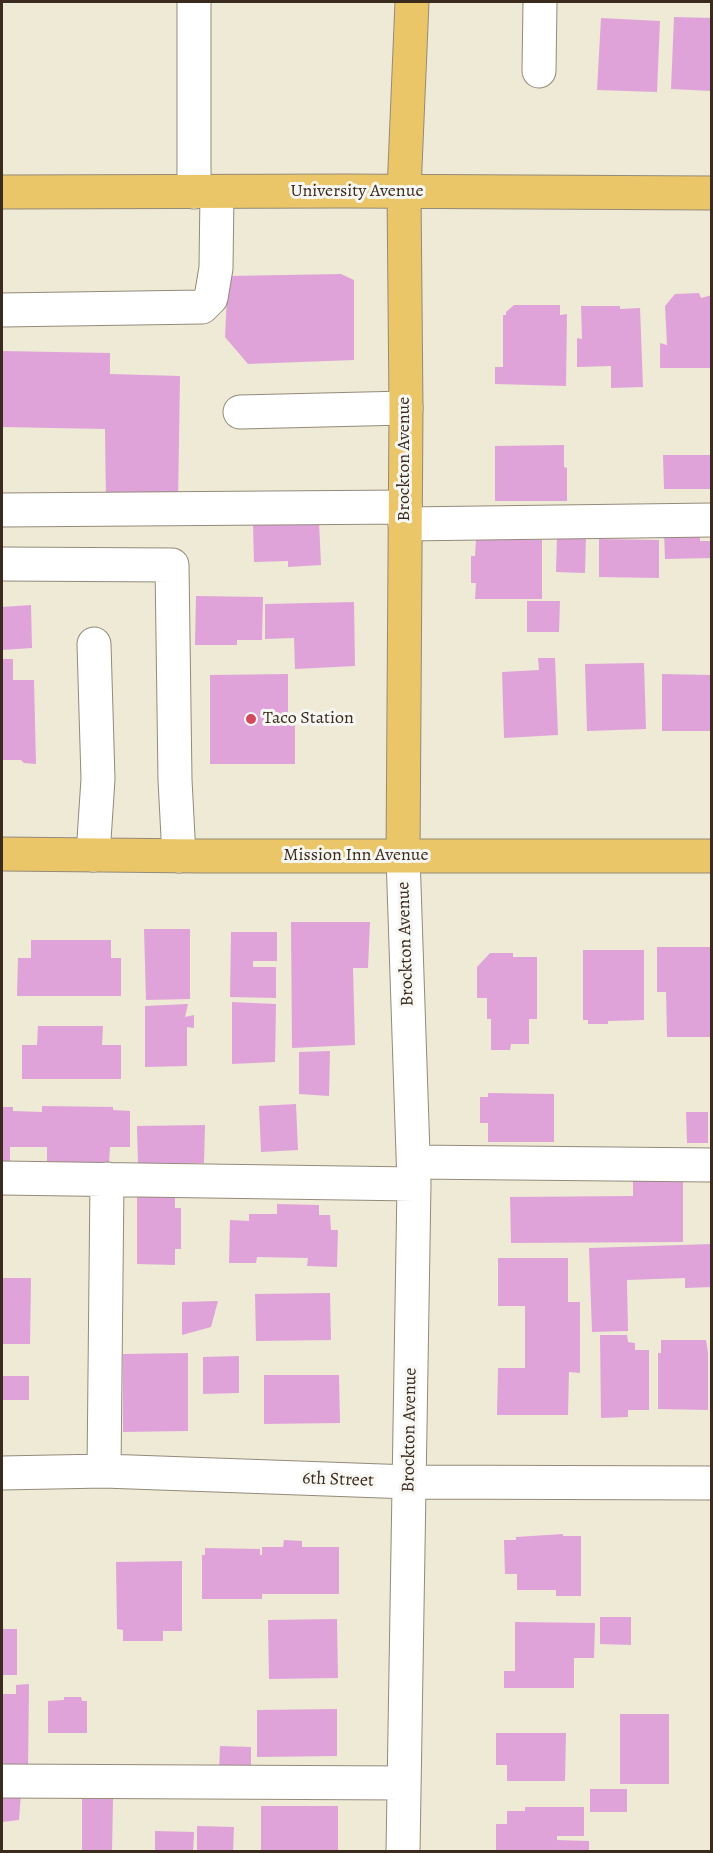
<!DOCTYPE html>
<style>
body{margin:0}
#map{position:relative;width:713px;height:1853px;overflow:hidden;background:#eeead5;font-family:Alegreya,serif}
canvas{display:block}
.frame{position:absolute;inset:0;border:3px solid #3b2a1e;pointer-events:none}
</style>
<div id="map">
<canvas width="713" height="1853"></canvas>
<div class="frame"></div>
</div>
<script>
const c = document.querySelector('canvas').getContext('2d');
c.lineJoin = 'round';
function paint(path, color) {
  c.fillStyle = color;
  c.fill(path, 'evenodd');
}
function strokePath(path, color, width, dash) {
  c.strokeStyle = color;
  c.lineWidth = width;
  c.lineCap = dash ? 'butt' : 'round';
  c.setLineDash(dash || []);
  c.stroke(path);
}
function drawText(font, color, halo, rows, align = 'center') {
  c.font = font + ' Alegreya,serif';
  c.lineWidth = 6;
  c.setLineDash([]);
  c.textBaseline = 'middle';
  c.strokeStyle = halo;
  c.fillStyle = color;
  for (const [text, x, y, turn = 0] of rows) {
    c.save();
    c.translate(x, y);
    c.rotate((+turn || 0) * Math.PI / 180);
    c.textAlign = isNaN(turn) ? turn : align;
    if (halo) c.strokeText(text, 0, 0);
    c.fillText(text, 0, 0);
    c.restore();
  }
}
const building = new Path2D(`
 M 674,17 L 712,18 L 712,91 L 671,89 Z
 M 601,18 L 660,21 L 657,92 L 597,90 Z
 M 341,274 L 354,280 L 354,360 L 248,364 L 225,337 L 228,276 Z
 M 699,293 L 701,298 L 712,295 L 712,368 L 660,368 L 660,343 L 667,345 L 665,306 L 675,294 Z
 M 514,305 L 560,305 L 560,315 L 567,314 L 566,386 L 495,384 L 495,367 L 503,367 L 503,315 L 506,315 L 506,312 Z
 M 581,306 L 620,306 L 620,309 L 640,308 L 643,387 L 611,388 L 611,366 L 577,367 L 577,338 L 582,339 Z
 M 2,351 L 110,353 L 110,374 L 180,376 L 178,503 L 106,505 L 105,429 L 2,427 Z
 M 564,445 L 564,467 L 567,468 L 567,501 L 495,501 L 495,446 Z
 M 663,455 L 712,455 L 712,489 L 664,489 Z
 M 319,522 L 321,565 L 288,567 L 288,561 L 254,562 L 253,525 Z
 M 700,530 L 700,541 L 712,541 L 712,558 L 665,559 L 664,531 Z
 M 557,535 L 586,536 L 585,573 L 556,572 Z
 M 476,539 L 542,540 L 542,599 L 475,599 L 476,583 L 471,583 L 471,556 L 475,556 Z
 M 599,539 L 659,540 L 659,578 L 599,577 Z
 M 196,596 L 263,597 L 262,640 L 237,640 L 237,645 L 195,645 Z
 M 527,601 L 560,601 L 559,632 L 527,632 Z
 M 354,602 L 355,666 L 295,669 L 294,638 L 265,639 L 265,604 Z
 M 31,605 L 32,648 L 2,650 L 2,607 Z
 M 538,658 L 555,658 L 558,735 L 504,738 L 502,672 L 539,670 Z
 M 2,659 L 13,659 L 13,680 L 34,680 L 36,764 L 24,763 L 21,760 L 2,760 Z
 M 644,663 L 646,729 L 587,731 L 585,664 Z
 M 288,674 L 288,717 L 295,721 L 295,764 L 210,764 L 210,675 Z
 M 662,674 L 712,675 L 712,731 L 662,731 Z
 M 291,922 L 370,922 L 368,968 L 353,968 L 355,1045 L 292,1048 Z
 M 144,929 L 190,929 L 190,999 L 146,1000 Z
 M 231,932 L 277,932 L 277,961 L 253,961 L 253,967 L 276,967 L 276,998 L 230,997 Z
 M 31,940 L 111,940 L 111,958 L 121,958 L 121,996 L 17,996 L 18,958 L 31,958 Z
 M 657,947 L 712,947 L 712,1037 L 667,1037 L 666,992 L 657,992 Z
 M 583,950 L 644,950 L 644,1020 L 608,1021 L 608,1024 L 588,1024 L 588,1020 L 583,1020 Z
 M 490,953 L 513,953 L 513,957 L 537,957 L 537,1019 L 529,1019 L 529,1044 L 511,1044 L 510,1050 L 491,1050 L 491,1019 L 487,1019 L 487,998 L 477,998 L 477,967 Z
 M 232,1002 L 276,1004 L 275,1062 L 232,1064 Z
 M 188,1004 L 185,1017 L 194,1015 L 194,1028 L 187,1027 L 187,1066 L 145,1067 L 145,1006 Z
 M 38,1026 L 103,1026 L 102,1045 L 121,1045 L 121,1079 L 22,1079 L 22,1045 L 37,1045 Z
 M 330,1051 L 329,1096 L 299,1094 L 299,1052 Z
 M 488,1093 L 554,1094 L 554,1142 L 488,1142 L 488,1123 L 480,1123 L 480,1097 L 488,1097 Z
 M 296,1104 L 298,1150 L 261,1152 L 259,1106 Z
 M 42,1106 L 113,1107 L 113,1110 L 130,1111 L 130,1147 L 110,1147 L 109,1165 L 47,1164 L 47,1147 L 10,1147 L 10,1164 L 2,1164 L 2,1107 L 13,1107 L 13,1111 L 42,1112 Z
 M 686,1112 L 708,1112 L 708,1143 L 687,1143 Z
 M 205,1125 L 204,1163 L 138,1164 L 137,1126 Z
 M 633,1176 L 683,1176 L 683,1242 L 511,1243 L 510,1197 L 633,1196 Z
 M 137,1194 L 175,1194 L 175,1208 L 181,1208 L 181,1249 L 175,1249 L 175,1265 L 137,1264 Z
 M 277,1204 L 319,1205 L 319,1215 L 330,1215 L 331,1230 L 338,1230 L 337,1267 L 307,1266 L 308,1258 L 257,1257 L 256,1263 L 229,1263 L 230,1220 L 249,1221 L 249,1214 L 277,1214 Z
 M 712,1244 L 712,1287 L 685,1288 L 685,1278 L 627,1280 L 628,1331 L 592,1332 L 589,1248 Z
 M 498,1258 L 568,1258 L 568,1302 L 580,1302 L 580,1373 L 569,1372 L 568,1415 L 497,1415 L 498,1368 L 525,1368 L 525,1306 L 498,1306 Z
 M 2,1278 L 31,1278 L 30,1344 L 2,1344 Z
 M 330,1293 L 331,1340 L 256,1341 L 255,1294 Z
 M 218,1301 L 211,1327 L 182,1335 L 182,1302 Z
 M 600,1335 L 627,1335 L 628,1342 L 635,1343 L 635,1350 L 649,1350 L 649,1410 L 628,1410 L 628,1417 L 601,1418 Z
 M 661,1340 L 706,1340 L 708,1353 L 708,1410 L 658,1409 L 658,1353 L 661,1353 Z
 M 188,1353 L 188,1431 L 123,1432 L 123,1354 Z
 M 239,1356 L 239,1393 L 203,1394 L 203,1357 Z
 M 264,1375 L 339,1375 L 340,1423 L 264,1424 Z
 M 2,1376 L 29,1376 L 29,1400 L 2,1400 Z
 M 563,1534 L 563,1536 L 581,1536 L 581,1596 L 556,1596 L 556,1590 L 517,1590 L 517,1574 L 505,1574 L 504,1540 L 516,1540 L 516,1537 Z
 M 284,1540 L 302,1541 L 302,1547 L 339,1547 L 339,1594 L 262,1594 L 262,1599 L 202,1599 L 202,1555 L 205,1555 L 205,1548 L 260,1549 L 260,1555 L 262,1555 L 262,1547 L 283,1547 Z
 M 182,1561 L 182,1631 L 163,1631 L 163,1641 L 123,1641 L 123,1630 L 117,1629 L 116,1562 Z
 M 600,1617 L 631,1617 L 631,1645 L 600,1644 Z
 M 337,1619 L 338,1678 L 269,1679 L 268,1620 Z
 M 515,1622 L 595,1623 L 594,1658 L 574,1658 L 574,1688 L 504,1688 L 504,1671 L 515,1671 Z
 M 2,1629 L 17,1629 L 17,1675 L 2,1675 Z
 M 29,1684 L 28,1770 L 2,1771 L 2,1694 L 16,1694 L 16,1685 Z
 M 64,1697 L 81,1697 L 82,1701 L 87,1701 L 87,1733 L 48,1733 L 48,1701 L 64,1700 Z
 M 337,1709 L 337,1756 L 257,1757 L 257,1710 Z
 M 620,1714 L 669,1714 L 669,1784 L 620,1784 Z
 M 496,1733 L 566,1733 L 565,1781 L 507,1781 L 507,1765 L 496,1765 Z
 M 220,1746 L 251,1747 L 251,1774 L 219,1774 Z
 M 590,1789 L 627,1789 L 627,1812 L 590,1812 Z
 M 21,1793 L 19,1820 L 2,1822 L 2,1794 Z
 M 82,1799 L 113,1799 L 112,1852 L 82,1852 Z
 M 261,1806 L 338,1806 L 338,1852 L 261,1852 Z
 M 525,1807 L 584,1807 L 584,1836 L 557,1836 L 557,1840 L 589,1841 L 589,1852 L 496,1850 L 496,1824 L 507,1824 L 507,1811 L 525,1811 Z
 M 197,1826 L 234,1827 L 233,1852 L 197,1852 Z
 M 155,1831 L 194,1832 L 193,1852 L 155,1852 Z`);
const minor = new Path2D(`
 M 194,2 L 194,192
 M 539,71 L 540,2
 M 2,310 L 202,307 L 211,298 L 216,268 L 217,192
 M 240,412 L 406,408
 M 2,510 L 405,507
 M 405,524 L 712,520
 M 2,564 L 172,565 L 175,780 L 179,856
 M 93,855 L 98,779 L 94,644
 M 414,1162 L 712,1165
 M 2,1178 L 414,1184
 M 104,1471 L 107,1179
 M 2,1473 L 104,1471 L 410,1482 L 712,1483
 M 2,1781 L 403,1783
 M 403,1852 L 414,1184 L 403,856`);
const major = new Path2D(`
 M 2,192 L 345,191 L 712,193
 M 2,854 L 200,856 L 712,856
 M 403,856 L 406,408 L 404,191 L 412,2`);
const markers = [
 [251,719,6,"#d1495b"]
];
const streetNames = [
 ["University Avenue",357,192],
 ["Brockton Avenue",405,459,-90],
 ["Mission Inn Avenue",356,856],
 ["Brockton Avenue",406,944,-92],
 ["Brockton Avenue",410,1430,-89],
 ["6th Street",338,1480,2]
];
const poiNames = [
 ["Taco Station",263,719]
];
paint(building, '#dfa3da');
strokePath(minor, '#948a7a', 35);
strokePath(major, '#948a7a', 35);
strokePath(minor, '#fff', 33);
strokePath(major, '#ebc669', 33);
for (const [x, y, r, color] of markers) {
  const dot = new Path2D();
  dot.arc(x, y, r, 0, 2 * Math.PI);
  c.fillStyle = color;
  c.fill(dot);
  strokePath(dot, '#f6f6f2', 2);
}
drawText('18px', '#3b2a1e', '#f6f6f2', streetNames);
drawText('18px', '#3b2a1e', '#f6f6f2', poiNames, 'left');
</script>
